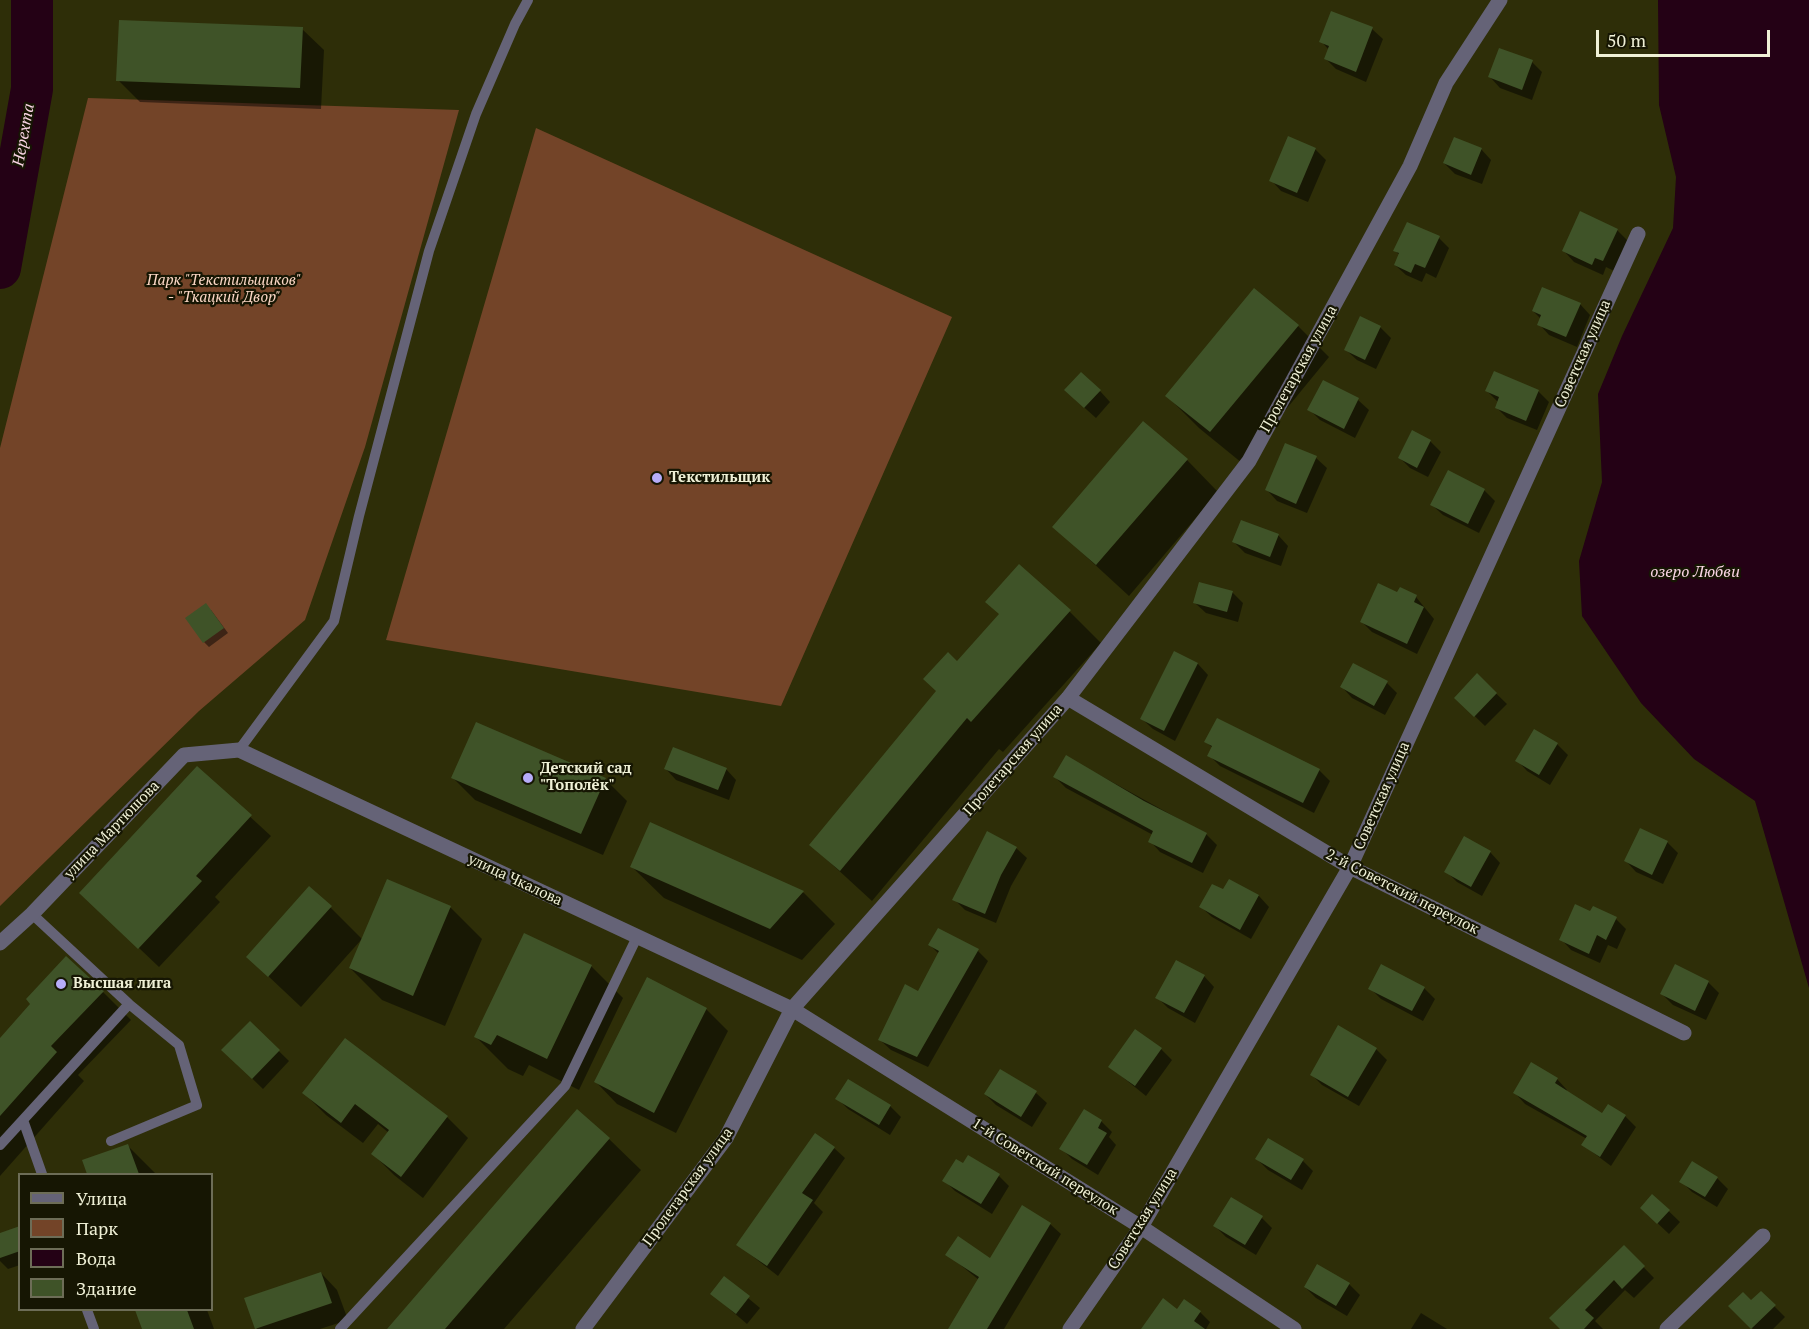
<!DOCTYPE html>
<meta charset="utf-8">
<style>
body{margin:0}
#map{position:relative;width:1809px;height:1329px;overflow:hidden;background:#2e2e08;font-family:"PT Serif",serif}
canvas{display:block}
.legend{position:absolute;left:18px;top:1173px;width:195px;height:138px;box-sizing:border-box;background:#161603;border:2px solid #6d6d57;margin:0;padding:8px 10px;list-style:none;font-size:18px;color:#eff0d6}
.legend li{display:flex;align-items:center;gap:12px;height:30px}
.legend b{width:30px;border:2px solid #6d6d57}
.scale{position:absolute;left:1596px;top:30px;width:174px;height:27px;box-sizing:border-box;border:3px solid #eff0d6;border-top:0;padding-left:8px;font-size:18px;line-height:21px;white-space:nowrap;color:#eff0d6;-webkit-text-stroke:4px #161603;paint-order:stroke}
</style>
<div id="map">
<canvas width="1809" height="1329"></canvas>
<ul class="legend">
<li><b style="height:8px;background:#656377"></b>Улица</li>
<li><b style="height:16px;background:#734428"></b>Парк</li>
<li><b style="height:16px;background:#240115"></b>Вода</li>
<li><b style="height:16px;background:#3f5328"></b>Здание</li>
</ul>
<div class="scale">50 m</div>
</div>
<script>
const c = document.querySelector('canvas').getContext('2d');
c.lineJoin = 'round';
function paint(path, color) {
  c.fillStyle = color;
  c.fill(path, 'evenodd');
}
function strokePath(path, color, width, dash) {
  c.strokeStyle = color;
  c.lineWidth = width;
  c.lineCap = dash ? 'butt' : 'round';
  c.setLineDash(dash || []);
  c.stroke(path);
}
function drawText(font, color, halo, rows, align = 'center') {
  c.font = font + ' "PT Serif",serif';
  c.lineWidth = 4.5;
  c.setLineDash([]);
  c.textBaseline = 'middle';
  c.strokeStyle = halo;
  c.fillStyle = color;
  for (const [text, x, y, turn = 0] of rows) {
    c.save();
    c.translate(x, y);
    c.rotate((+turn || 0) * Math.PI / 180);
    c.textAlign = isNaN(turn) ? turn : align;
    if (halo) c.strokeText(text, 0, 0);
    c.fillText(text, 0, 0);
    c.restore();
  }
}
const green = new Path2D(`
 M 88,98 L 459,110 L 365,447 L 305,620 L 199,711 L 0,906 L 0,448 Z
 M 536,128 L 952,317 L 781,706 L 386,640 Z`);
const water = new Path2D(`
 M 1658,0 L 1809,0 L 1809,988 L 1755,801 L 1694,759 L 1641,703 L 1582,616 L 1579,561 L 1602,482 L 1598,394 L 1622,336 L 1673,228 L 1676,177 L 1659,105 Z`);
const shadow = new Path2D(`
 M 1332,13 L 1372,29 L 1383,39 L 1366,82 L 1336,69 L 1326,59 L 1329,50 L 1321,41 Z
 M 302,29 L 324,50 L 321,109 L 140,102 L 118,80 Z
 M 1532,62 L 1542,72 L 1532,100 L 1500,88 L 1490,77 Z
 M 1315,149 L 1326,160 L 1308,202 L 1281,191 L 1271,180 Z
 M 1481,149 L 1491,160 L 1482,184 L 1455,174 L 1444,163 Z
 M 1617,230 L 1628,241 L 1614,271 L 1606,267 L 1603,275 L 1574,262 L 1564,251 Z
 M 1439,238 L 1449,248 L 1436,278 L 1426,273 L 1422,282 L 1406,275 L 1395,265 L 1400,255 L 1395,251 Z
 M 1580,304 L 1590,315 L 1577,347 L 1549,335 L 1539,324 L 1541,319 L 1533,311 Z
 M 1298,326 L 1329,357 L 1242,463 L 1199,428 L 1167,396 Z
 M 1380,327 L 1391,338 L 1376,369 L 1357,360 L 1346,350 Z
 M 1324,382 L 1358,400 L 1369,410 L 1355,438 L 1320,420 L 1309,409 Z
 M 1100,391 L 1110,402 L 1096,418 L 1077,401 Z
 M 1487,391 L 1538,391 L 1549,402 L 1537,430 L 1507,418 L 1497,408 L 1499,403 Z
 M 1430,441 L 1441,452 L 1428,477 L 1410,468 L 1400,458 Z
 M 1316,458 L 1327,468 L 1307,513 L 1277,501 L 1267,490 Z
 M 1187,460 L 1218,492 L 1129,596 L 1054,527 Z
 M 1484,490 L 1495,501 L 1479,533 L 1443,515 L 1432,505 Z
 M 1278,535 L 1288,546 L 1281,566 L 1245,553 L 1234,542 Z
 M 1400,589 L 1416,597 L 1434,619 L 1417,654 L 1372,632 L 1361,621 L 1398,594 Z
 M 1232,592 L 1243,603 L 1238,622 L 1206,613 L 1195,603 Z
 M 211,610 L 228,633 L 209,647 L 204,642 Z
 M 1069,611 L 1101,643 L 1003,752 L 999,749 L 872,901 L 811,845 L 938,692 Z
 M 1174,653 L 1198,664 L 1208,675 L 1175,741 L 1153,729 L 1142,719 Z
 M 1477,675 L 1507,704 L 1485,726 L 1456,698 Z
 M 1387,683 L 1397,693 L 1385,715 L 1352,698 L 1342,687 Z
 M 1206,742 L 1319,770 L 1330,781 L 1314,813 L 1220,766 L 1209,755 L 1213,748 Z
 M 1557,744 L 1568,755 L 1550,785 L 1527,771 L 1517,760 Z
 M 1067,757 L 1206,834 L 1217,845 L 1203,873 L 1160,852 L 1150,841 L 1153,835 L 1066,788 L 1055,777 Z
 M 197,768 L 271,836 L 215,897 L 220,902 L 159,967 L 101,912 Z
 M 666,769 L 726,769 L 736,780 L 729,800 L 676,780 Z
 M 453,778 L 605,779 L 627,801 L 603,855 L 475,800 Z
 M 651,824 L 804,893 L 835,924 L 802,960 L 664,898 L 632,867 Z
 M 1667,842 L 1678,853 L 1663,884 L 1636,872 L 1626,861 Z
 M 1016,848 L 1027,858 L 1011,886 L 996,923 L 965,910 L 954,899 Z
 M 1490,852 L 1500,863 L 1482,896 L 1457,882 L 1446,871 Z
 M 388,881 L 451,908 L 482,939 L 445,1026 L 382,1000 L 350,968 Z
 M 1230,881 L 1259,896 L 1269,907 L 1251,939 L 1212,917 L 1201,907 L 1223,891 Z
 M 330,907 L 362,939 L 301,1007 L 248,957 Z
 M 1591,913 L 1616,919 L 1626,929 L 1617,949 L 1608,945 L 1600,963 L 1571,950 L 1561,939 Z
 M 930,945 L 978,951 L 988,961 L 928,1067 L 891,1050 L 880,1040 L 918,993 L 939,954 Z
 M 591,966 L 623,998 L 579,1090 L 529,1065 L 523,1076 L 508,1069 L 476,1037 Z
 M 1204,976 L 1214,987 L 1195,1023 L 1168,1008 L 1157,997 Z
 M 1708,982 L 1719,993 L 1706,1020 L 1673,1005 L 1662,994 Z
 M 1370,988 L 1424,988 L 1435,999 L 1423,1021 L 1381,999 Z
 M 103,992 L 131,1020 L 78,1075 L 84,1081 L 0,1176 L 0,1040 Z
 M 706,1009 L 728,1031 L 676,1133 L 617,1104 L 596,1082 Z
 M 250,1023 L 289,1061 L 263,1089 L 223,1050 Z
 M 1161,1049 L 1172,1060 L 1146,1096 L 1110,1067 Z
 M 1376,1049 L 1387,1060 L 1359,1106 L 1322,1085 L 1312,1075 Z
 M 1557,1079 L 1567,1090 L 1566,1092 L 1603,1115 L 1625,1116 L 1636,1127 L 1611,1166 L 1583,1145 L 1587,1139 L 1525,1104 L 1515,1093 Z
 M 848,1081 L 890,1106 L 901,1117 L 890,1135 L 848,1109 L 837,1098 Z
 M 304,1093 L 447,1117 L 468,1138 L 423,1198 L 394,1175 L 373,1154 L 389,1133 L 378,1124 L 363,1143 L 326,1115 Z
 M 1036,1093 L 1047,1103 L 1032,1127 L 996,1105 L 985,1094 Z
 M 1101,1121 L 1112,1132 L 1109,1137 L 1116,1145 L 1098,1175 L 1072,1159 L 1061,1148 Z
 M 609,1139 L 641,1170 L 504,1329 L 389,1329 Z
 M 128,1146 L 156,1174 L 88,1174 L 84,1161 Z
 M 834,1148 L 845,1158 L 814,1203 L 823,1212 L 778,1276 L 738,1245 Z
 M 1257,1159 L 1303,1161 L 1313,1171 L 1302,1190 L 1268,1170 Z
 M 999,1176 L 1009,1186 L 992,1214 L 955,1191 L 944,1180 Z
 M 1717,1178 L 1728,1189 L 1717,1207 L 1692,1192 L 1681,1181 Z
 M 1653,1196 L 1680,1222 L 1669,1234 L 1652,1218 Z
 M 1262,1218 L 1272,1228 L 1256,1255 L 1226,1237 L 1215,1226 Z
 M 1050,1224 L 1061,1234 L 1004,1329 L 950,1329 L 979,1280 L 947,1254 L 991,1260 Z
 M 20,1228 L 20,1265 L 8,1269 L 0,1261 L 0,1235 Z
 M 1624,1247 L 1654,1278 L 1634,1298 L 1625,1290 L 1595,1321 L 1603,1329 L 1562,1329 Z
 M 321,1273 L 337,1290 L 348,1320 L 320,1329 L 257,1329 L 246,1299 Z
 M 724,1278 L 760,1308 L 747,1324 L 712,1294 Z
 M 1349,1284 L 1360,1295 L 1347,1316 L 1316,1298 L 1305,1287 Z
 M 1761,1293 L 1785,1317 L 1773,1329 L 1753,1329 L 1731,1306 L 1752,1302 Z
 M 137,1310 L 207,1310 L 214,1329 L 144,1329 Z
 M 1200,1312 L 1210,1322 L 1206,1329 L 1143,1329 Z
 M 1421,1313 L 1447,1329 L 1411,1329 Z`);
const river = new Path2D(`
 M 0,268 L 32,89 L 32,0`);
const building = new Path2D(`
 M 1331,11 L 1373,27 L 1356,72 L 1324,59 L 1329,46 L 1319,42 Z
 M 119,20 L 303,27 L 300,88 L 116,81 Z
 M 1499,48 L 1533,60 L 1522,90 L 1488,77 Z
 M 1288,136 L 1316,148 L 1297,193 L 1269,181 Z
 M 1454,137 L 1482,148 L 1471,175 L 1443,163 Z
 M 1580,211 L 1618,229 L 1603,261 L 1595,258 L 1592,265 L 1562,251 Z
 M 1407,222 L 1440,236 L 1425,268 L 1415,264 L 1411,273 L 1394,265 L 1399,253 L 1393,251 Z
 M 1542,287 L 1581,303 L 1566,337 L 1537,325 L 1541,315 L 1532,311 Z
 M 1254,288 L 1299,325 L 1210,432 L 1165,396 Z
 M 1360,316 L 1381,326 L 1365,360 L 1344,350 Z
 M 1494,371 L 1539,390 L 1526,421 L 1495,408 L 1499,397 L 1485,391 Z
 M 1081,372 L 1101,390 L 1084,408 L 1064,390 Z
 M 1323,380 L 1359,398 L 1344,429 L 1307,410 Z
 M 1143,421 L 1188,459 L 1096,565 L 1052,527 Z
 M 1412,430 L 1431,440 L 1417,468 L 1398,458 Z
 M 1285,443 L 1317,456 L 1296,504 L 1265,490 Z
 M 1448,470 L 1485,489 L 1468,524 L 1430,505 Z
 M 1241,520 L 1279,534 L 1270,557 L 1232,542 Z
 M 1019,564 L 1071,610 L 971,722 L 967,718 L 840,871 L 809,845 L 936,691 L 923,679 L 948,652 L 957,661 L 999,614 L 985,602 Z
 M 1199,582 L 1233,591 L 1227,612 L 1193,603 Z
 M 1378,583 L 1397,592 L 1400,587 L 1417,595 L 1414,602 L 1424,607 L 1407,644 L 1360,622 Z
 M 206,603 L 224,628 L 203,643 L 185,618 Z
 M 1174,651 L 1198,663 L 1164,731 L 1140,719 Z
 M 1353,663 L 1388,681 L 1374,706 L 1340,687 Z
 M 1477,673 L 1497,693 L 1474,717 L 1454,698 Z
 M 1217,718 L 1320,769 L 1303,803 L 1207,756 L 1212,746 L 1204,742 Z
 M 476,722 L 606,778 L 581,834 L 451,778 Z
 M 1534,729 L 1558,743 L 1539,775 L 1515,761 Z
 M 673,747 L 727,768 L 718,790 L 664,769 Z
 M 1066,755 L 1144,801 L 1207,833 L 1192,863 L 1148,842 L 1153,831 L 1053,777 Z
 M 197,766 L 252,815 L 196,876 L 202,881 L 138,949 L 79,893 Z
 M 650,822 L 804,891 L 770,929 L 630,867 Z
 M 1640,828 L 1668,841 L 1652,875 L 1624,861 Z
 M 987,831 L 1017,847 L 1001,875 L 985,914 L 952,900 Z
 M 1464,836 L 1491,851 L 1471,887 L 1444,872 Z
 M 387,879 L 451,906 L 413,996 L 349,968 Z
 M 1229,879 L 1259,895 L 1240,930 L 1199,907 L 1212,884 L 1223,889 Z
 M 309,886 L 332,906 L 268,977 L 246,957 Z
 M 1575,904 L 1590,911 L 1593,906 L 1617,917 L 1606,940 L 1597,935 L 1589,954 L 1559,940 Z
 M 938,928 L 979,949 L 917,1057 L 878,1040 L 905,984 L 918,991 L 939,951 L 928,945 Z
 M 524,933 L 592,965 L 547,1059 L 497,1035 L 491,1045 L 474,1037 Z
 M 66,956 L 104,991 L 51,1046 L 57,1052 L 0,1116 L 0,1038 L 30,1004 L 26,999 Z
 M 1176,960 L 1205,975 L 1184,1013 L 1155,998 Z
 M 1381,964 L 1425,987 L 1412,1011 L 1368,989 Z
 M 1675,964 L 1709,981 L 1695,1011 L 1660,994 Z
 M 647,977 L 707,1008 L 654,1113 L 594,1082 Z
 M 250,1021 L 280,1050 L 252,1079 L 221,1050 Z
 M 1338,1025 L 1377,1048 L 1348,1097 L 1310,1075 Z
 M 1135,1029 L 1162,1048 L 1135,1086 L 1108,1067 Z
 M 345,1038 L 448,1116 L 401,1177 L 371,1154 L 389,1130 L 355,1104 L 341,1123 L 302,1093 Z
 M 1531,1062 L 1558,1078 L 1555,1083 L 1602,1113 L 1608,1104 L 1626,1115 L 1600,1157 L 1581,1145 L 1587,1136 L 1513,1093 Z
 M 1000,1069 L 1037,1091 L 1021,1117 L 984,1094 Z
 M 848,1079 L 891,1105 L 879,1125 L 835,1099 Z
 M 577,1109 L 610,1138 L 445,1329 L 387,1329 Z
 M 1084,1109 L 1102,1120 L 1098,1128 L 1107,1133 L 1087,1165 L 1059,1149 Z
 M 815,1133 L 835,1147 L 802,1193 L 813,1200 L 767,1266 L 736,1245 Z
 M 1268,1138 L 1304,1159 L 1291,1180 L 1255,1159 Z
 M 128,1144 L 139,1174 L 87,1174 L 82,1160 Z
 M 968,1155 L 1000,1174 L 981,1204 L 942,1181 L 956,1159 L 963,1163 Z
 M 1692,1161 L 1718,1177 L 1705,1197 L 1679,1182 Z
 M 1652,1194 L 1670,1210 L 1657,1224 L 1640,1208 Z
 M 1231,1197 L 1263,1216 L 1245,1245 L 1213,1226 Z
 M 1022,1205 L 1051,1223 L 987,1329 L 948,1329 L 979,1277 L 945,1255 L 958,1236 L 990,1258 Z
 M 20,1226 L 20,1251 L 0,1258 L 0,1233 Z
 M 1624,1245 L 1645,1266 L 1622,1289 L 1614,1280 L 1585,1310 L 1594,1318 L 1584,1329 L 1560,1329 L 1549,1318 Z
 M 1317,1264 L 1350,1283 L 1336,1306 L 1304,1287 Z
 M 321,1272 L 332,1303 L 255,1329 L 244,1298 Z
 M 724,1276 L 750,1296 L 736,1314 L 710,1294 Z
 M 1761,1291 L 1776,1305 L 1751,1329 L 1728,1306 L 1743,1292 L 1751,1300 Z
 M 1163,1298 L 1177,1309 L 1184,1299 L 1201,1311 L 1194,1321 L 1205,1329 L 1141,1329 Z
 M 135,1310 L 187,1310 L 194,1329 L 142,1329 Z`);
const lane = new Path2D(`
 M 239,750 L 334,621 L 359,516 L 429,251 L 476,114 L 515,24 L 528,0
 M 23,1120 L 42,1174
 M 111,1141 L 197,1105 L 179,1045 L 129,1004
 M 0,1145 L 129,1004 L 32,914
 M 87,1310 L 94,1329
 M 340,1329 L 565,1086 L 637,937`);
const street = new Path2D(`
 M 1068,698 L 1350,867 L 1684,1033
 M 0,943 L 32,914 L 184,755 L 239,750 L 792,1009 L 1141,1227 L 1294,1329
 M 583,1329 L 726,1138 L 792,1009 L 1068,698 L 1249,461 L 1410,166 L 1446,83 L 1500,0
 M 1070,1329 L 1141,1227 L 1350,867 L 1638,234
 M 1667,1329 L 1763,1236`);
const markers = [
 [657,478,6,"#b6acf8"],
 [528,778,6,"#b6acf8"],
 [61,984,6,"#b6acf8"]
];
const parkNames = [
 ["Парк \"Текстильщиков\"",224,281],
 ["- \"Ткацкий Двор\"",224,298]
];
const streetNames = [
 ["Советская улица",1583,354,-66],
 ["Пролетарская улица",1299,369,-61],
 ["Пролетарская улица",1013,760,-49],
 ["Советская улица",1382,796,-66],
 ["улица Мартюшова",112,830,-46],
 ["улица Чкалова",515,880,25],
 ["2-й Советский переулок",1402,892,27],
 ["1-й Советский переулок",1045,1167,32],
 ["Пролетарская улица",688,1187,-54],
 ["Советская улица",1143,1219,-58]
];
const poiNames = [
 ["Текстильщик",669,478],
 ["Детский сад",540,769],
 ["\"Тополёк\"",540,786],
 ["Высшая лига",73,984]
];
const waterNames = [
 ["Нерехта",24,135,-80],
 ["озеро Любви",1695,572]
];
paint(green, '#734428');
paint(water, '#240115');
paint(shadow, '#0007');
strokePath(river, '#240115', 42);
paint(building, '#3f5328');
strokePath(lane, '#656377', 10);
strokePath(street, '#656377', 15);
for (const [x, y, r, color] of markers) {
  const dot = new Path2D();
  dot.arc(x, y, r, 0, 2 * Math.PI);
  c.fillStyle = color;
  c.fill(dot);
  strokePath(dot, '#161603', 2);
}
drawText('italic 15px', '#fbd7c5', '#161603', parkNames);
drawText('15px', '#eff0d6', '#161603', streetNames);
drawText('bold 15px', '#eff0d6', '#161603', poiNames, 'left');
drawText('italic 16px', '#fad5e5', '#161603', waterNames);
</script>
